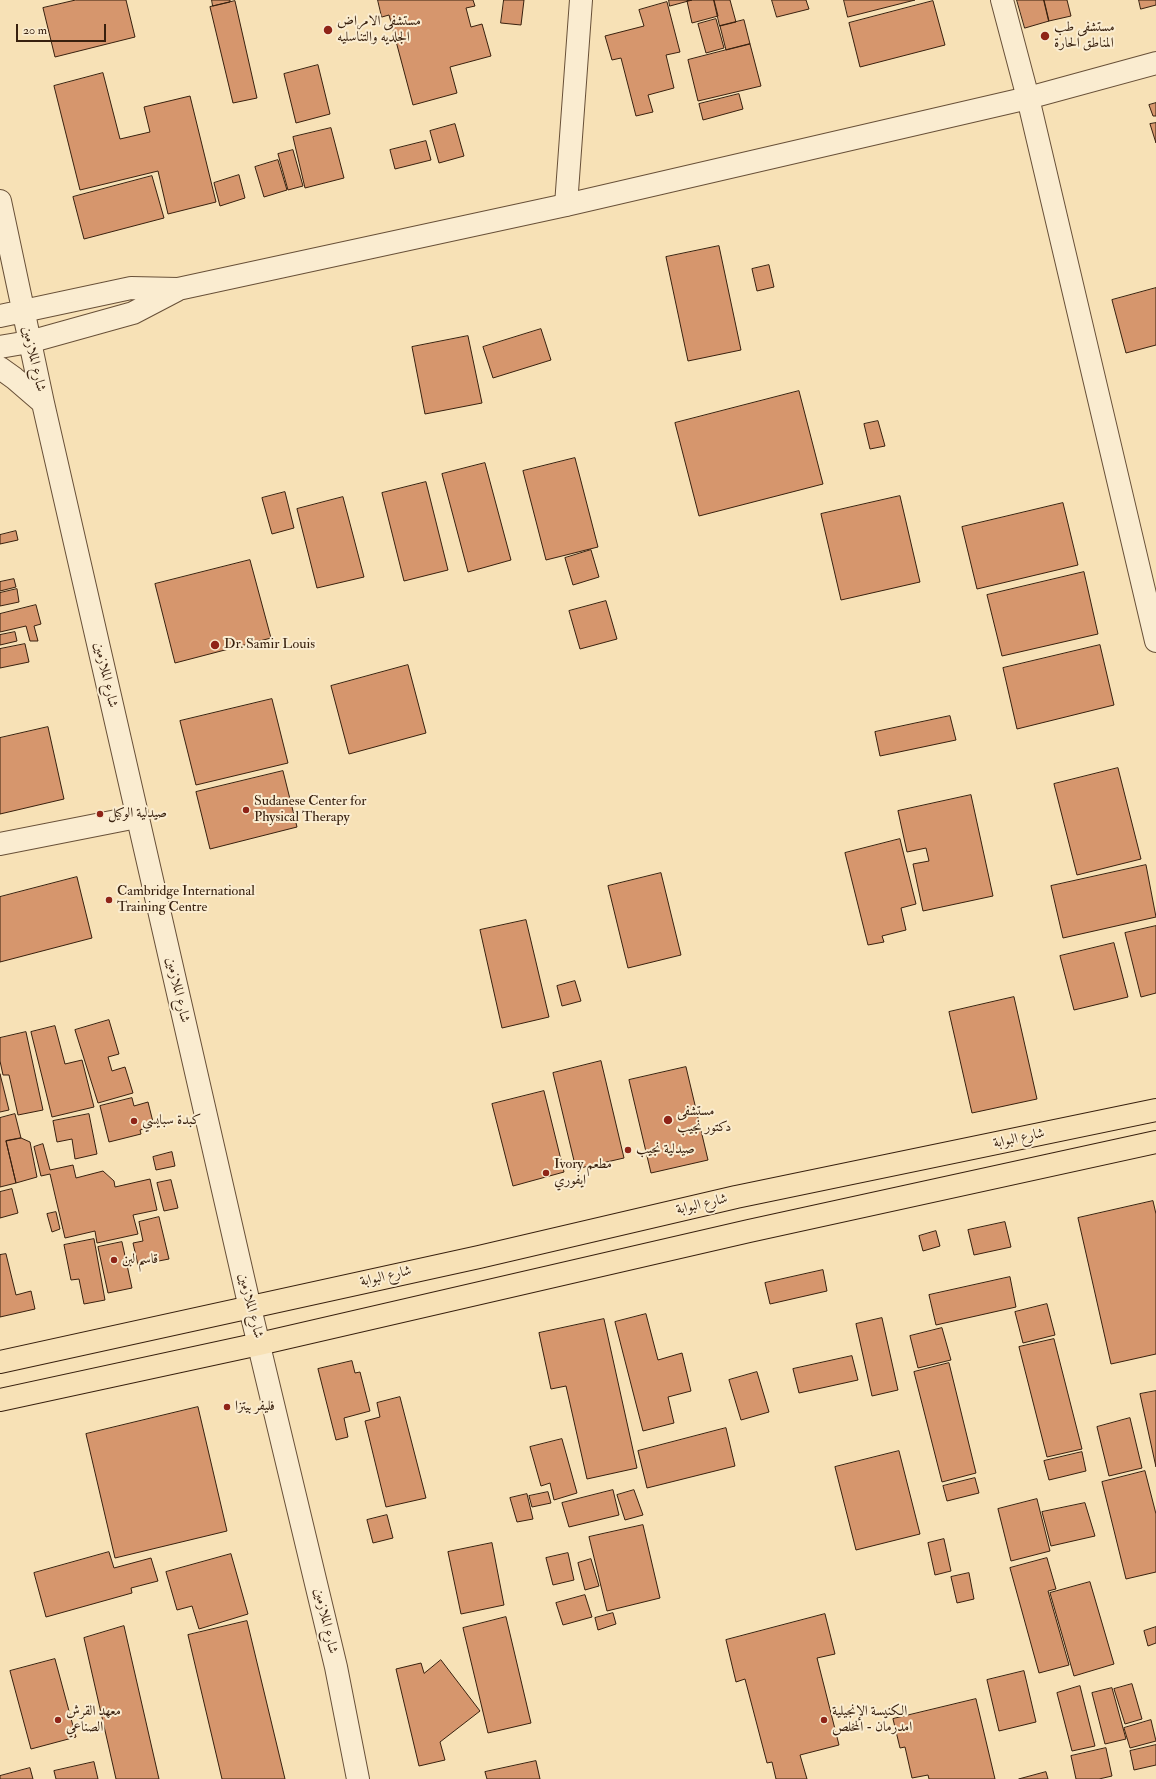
<!DOCTYPE html>
<meta charset="utf-8">
<style>
body{margin:0}
#map{position:relative;width:1156px;height:1779px;overflow:hidden;background:#f7e1b6;font-family:"IM FELL Double Pica",serif}
canvas{display:block}
.scale{position:absolute;left:16px;top:24px;width:90px;height:18px;box-sizing:border-box;border:2px solid #38200e;border-top:0;padding-left:5px;font-size:12px;line-height:14px;white-space:nowrap;color:#38200e;-webkit-text-stroke:3px #faecd0;paint-order:stroke}
</style>
<div id="map">
<canvas width="1156" height="1779"></canvas>
<div class="scale">20 m</div>
</div>
<script>
const c = document.querySelector('canvas').getContext('2d');
c.lineJoin = 'round';
function paint(path, color) {
  c.fillStyle = color;
  c.fill(path, 'evenodd');
}
function strokePath(path, color, width, dash) {
  c.strokeStyle = color;
  c.lineWidth = width;
  c.lineCap = dash ? 'butt' : 'round';
  c.setLineDash(dash || []);
  c.stroke(path);
}
function drawText(font, color, halo, rows, align = 'center') {
  c.font = font + ' "IM FELL Double Pica",Amiri,serif';
  c.lineWidth = 4;
  c.setLineDash([]);
  c.textBaseline = 'middle';
  c.strokeStyle = halo;
  c.fillStyle = color;
  for (const [text, x, y, turn = 0] of rows) {
    c.save();
    c.translate(x, y);
    c.rotate((+turn || 0) * Math.PI / 180);
    c.textAlign = isNaN(turn) ? turn : align;
    if (halo) c.strokeText(text, 0, 0);
    c.fillText(text, 0, 0);
    c.restore();
  }
}
const building = new Path2D(`
 M 76,0 L 126,0 L 135,37 L 55,57 L 43,8 Z
 M 212,0 L 230,0 L 230,2 L 213,6 Z
 M 378,0 L 473,0 L 475,6 L 466,8 L 471,27 L 482,24 L 491,56 L 450,67 L 457,93 L 413,105 L 389,15 L 382,17 Z
 M 504,0 L 524,0 L 521,25 L 501,23 Z
 M 669,0 L 692,0 L 670,6 Z
 M 692,0 L 714,0 L 718,16 L 692,23 L 687,1 Z
 M 714,0 L 730,0 L 736,22 L 720,26 Z
 M 772,0 L 806,0 L 809,9 L 777,17 Z
 M 844,0 L 915,0 L 848,17 Z
 M 1017,0 L 1044,0 L 1049,21 L 1025,28 Z
 M 1044,0 L 1067,0 L 1071,16 L 1049,21 Z
 M 1139,0 L 1156,0 L 1156,5 L 1141,9 Z
 M 235,1 L 257,98 L 233,103 L 210,7 Z
 M 933,1 L 945,45 L 860,67 L 849,23 Z
 M 667,2 L 680,52 L 666,55 L 674,88 L 648,95 L 653,112 L 636,116 L 621,58 L 612,60 L 605,36 L 644,26 L 639,10 Z
 M 716,19 L 724,48 L 706,53 L 698,24 Z
 M 744,20 L 750,44 L 726,50 L 720,26 Z
 M 750,44 L 761,86 L 698,101 L 688,60 Z
 M 318,65 L 330,114 L 296,123 L 284,74 Z
 M 103,73 L 120,139 L 150,132 L 144,107 L 190,96 L 216,202 L 168,214 L 158,171 L 80,190 L 54,86 Z
 M 739,94 L 743,109 L 703,120 L 699,104 Z
 M 1156,103 L 1156,116 L 1153,116 L 1149,105 Z
 M 1156,123 L 1156,143 L 1150,124 Z
 M 455,124 L 464,156 L 439,163 L 430,131 Z
 M 331,128 L 344,178 L 305,188 L 293,137 Z
 M 426,141 L 431,160 L 395,169 L 390,150 Z
 M 293,150 L 303,186 L 288,190 L 278,154 Z
 M 278,160 L 287,190 L 264,197 L 255,167 Z
 M 239,175 L 245,198 L 220,206 L 214,183 Z
 M 152,176 L 164,218 L 84,239 L 73,197 Z
 M 719,246 L 741,350 L 688,361 L 666,257 Z
 M 769,265 L 774,287 L 757,291 L 752,269 Z
 M 1156,288 L 1156,345 L 1126,353 L 1112,300 Z
 M 541,329 L 551,360 L 493,378 L 483,347 Z
 M 468,336 L 482,403 L 425,414 L 412,347 Z
 M 799,391 L 823,484 L 699,516 L 675,423 Z
 M 878,421 L 885,446 L 870,449 L 864,424 Z
 M 575,458 L 598,547 L 546,560 L 523,471 Z
 M 485,463 L 511,560 L 468,572 L 442,474 Z
 M 426,482 L 448,570 L 404,581 L 382,493 Z
 M 285,492 L 294,528 L 272,534 L 262,498 Z
 M 900,496 L 920,582 L 841,600 L 821,514 Z
 M 343,497 L 364,577 L 317,588 L 297,509 Z
 M 1063,503 L 1078,565 L 977,589 L 962,527 Z
 M 16,531 L 18,540 L 0,544 L 0,535 Z
 M 591,550 L 599,577 L 573,585 L 565,558 Z
 M 250,560 L 271,638 L 175,663 L 155,584 Z
 M 1084,572 L 1098,634 L 1002,656 L 987,595 Z
 M 14,579 L 16,587 L 0,591 L 0,582 Z
 M 17,589 L 19,602 L 0,606 L 0,593 Z
 M 606,601 L 617,639 L 580,649 L 569,611 Z
 M 36,605 L 41,624 L 34,626 L 38,641 L 30,641 L 26,626 L 0,632 L 0,614 Z
 M 15,632 L 17,641 L 0,645 L 0,635 Z
 M 25,644 L 29,662 L 0,668 L 0,649 Z
 M 1100,645 L 1114,705 L 1017,729 L 1003,668 Z
 M 408,665 L 426,733 L 349,754 L 331,686 Z
 M 272,699 L 288,763 L 196,785 L 180,721 Z
 M 950,716 L 956,740 L 880,756 L 875,732 Z
 M 48,727 L 64,799 L 0,814 L 0,738 Z
 M 1118,768 L 1141,859 L 1077,875 L 1054,784 Z
 M 283,771 L 297,827 L 210,849 L 196,792 Z
 M 971,795 L 993,896 L 923,911 L 913,864 L 929,861 L 926,848 L 907,852 L 898,811 Z
 M 900,839 L 916,904 L 901,908 L 906,930 L 882,936 L 884,942 L 868,945 L 845,853 Z
 M 1146,865 L 1156,917 L 1063,938 L 1051,886 Z
 M 661,873 L 681,955 L 628,968 L 608,886 Z
 M 77,877 L 92,938 L 0,962 L 0,897 Z
 M 526,920 L 549,1017 L 502,1028 L 480,930 Z
 M 1156,926 L 1156,993 L 1141,997 L 1125,933 Z
 M 1114,943 L 1128,997 L 1074,1010 L 1060,956 Z
 M 575,981 L 581,1001 L 562,1006 L 557,986 Z
 M 1014,997 L 1037,1099 L 972,1113 L 949,1012 Z
 M 109,1020 L 119,1054 L 108,1057 L 112,1071 L 125,1067 L 133,1093 L 98,1103 L 75,1030 Z
 M 55,1026 L 65,1064 L 82,1060 L 94,1107 L 52,1117 L 31,1032 Z
 M 26,1032 L 43,1110 L 18,1115 L 9,1075 L 3,1075 L 0,1061 L 0,1038 Z
 M 601,1061 L 624,1158 L 576,1169 L 553,1073 Z
 M 686,1067 L 708,1160 L 651,1173 L 629,1080 Z
 M 0,1074 L 9,1110 L 0,1112 Z
 M 544,1091 L 564,1172 L 513,1186 L 492,1104 Z
 M 132,1098 L 134,1106 L 148,1102 L 154,1126 L 140,1130 L 141,1134 L 109,1142 L 100,1106 Z
 M 15,1114 L 21,1138 L 6,1141 L 16,1183 L 0,1187 L 0,1118 Z
 M 89,1114 L 97,1154 L 75,1159 L 72,1139 L 57,1142 L 53,1121 Z
 M 21,1138 L 30,1142 L 37,1177 L 16,1183 L 6,1141 Z
 M 43,1144 L 50,1170 L 73,1165 L 76,1178 L 103,1171 L 114,1181 L 115,1187 L 150,1179 L 157,1210 L 133,1215 L 138,1234 L 97,1243 L 95,1231 L 65,1238 L 50,1174 L 41,1176 L 34,1147 Z
 M 172,1152 L 175,1166 L 156,1170 L 153,1157 Z
 M 171,1180 L 178,1208 L 164,1211 L 157,1183 Z
 M 12,1189 L 18,1213 L 0,1218 L 0,1192 Z
 M 1153,1201 L 1156,1214 L 1156,1354 L 1111,1364 L 1078,1218 Z
 M 56,1212 L 60,1229 L 52,1232 L 47,1214 Z
 M 159,1217 L 169,1259 L 138,1265 L 133,1243 L 143,1241 L 139,1222 Z
 M 1005,1222 L 1011,1247 L 974,1255 L 968,1230 Z
 M 936,1231 L 940,1246 L 923,1251 L 919,1236 Z
 M 94,1239 L 105,1300 L 84,1304 L 79,1279 L 71,1280 L 64,1245 Z
 M 122,1242 L 132,1288 L 108,1293 L 98,1247 Z
 M 6,1254 L 16,1295 L 31,1291 L 35,1309 L 0,1317 L 0,1255 Z
 M 823,1270 L 827,1291 L 770,1304 L 765,1283 Z
 M 1010,1277 L 1016,1307 L 936,1325 L 929,1295 Z
 M 1047,1304 L 1055,1335 L 1023,1343 L 1015,1312 Z
 M 646,1314 L 658,1360 L 682,1353 L 691,1391 L 668,1397 L 674,1423 L 643,1431 L 615,1322 Z
 M 882,1318 L 898,1390 L 872,1396 L 856,1324 Z
 M 604,1319 L 637,1468 L 587,1479 L 566,1386 L 551,1389 L 539,1333 Z
 M 942,1328 L 951,1360 L 918,1368 L 910,1336 Z
 M 1054,1339 L 1082,1449 L 1047,1457 L 1019,1347 Z
 M 852,1356 L 858,1380 L 799,1393 L 793,1369 Z
 M 352,1361 L 355,1373 L 360,1372 L 370,1411 L 344,1418 L 348,1437 L 336,1440 L 318,1369 Z
 M 949,1363 L 976,1473 L 942,1482 L 914,1372 Z
 M 757,1372 L 769,1412 L 741,1420 L 729,1380 Z
 M 1156,1391 L 1156,1467 L 1140,1394 Z
 M 400,1397 L 426,1498 L 386,1507 L 365,1421 L 380,1417 L 377,1403 Z
 M 198,1407 L 227,1531 L 115,1558 L 86,1434 Z
 M 1130,1418 L 1142,1468 L 1109,1476 L 1097,1427 Z
 M 726,1428 L 735,1466 L 647,1488 L 638,1451 Z
 M 562,1439 L 577,1493 L 554,1500 L 550,1483 L 541,1486 L 530,1447 Z
 M 899,1451 L 920,1534 L 856,1550 L 835,1467 Z
 M 1082,1452 L 1086,1471 L 1049,1480 L 1044,1461 Z
 M 1145,1471 L 1156,1514 L 1156,1572 L 1126,1579 L 1102,1482 Z
 M 975,1478 L 979,1493 L 947,1501 L 943,1486 Z
 M 613,1490 L 619,1515 L 569,1527 L 562,1503 Z
 M 634,1490 L 643,1515 L 625,1520 L 617,1495 Z
 M 548,1492 L 551,1503 L 532,1507 L 529,1496 Z
 M 527,1494 L 533,1519 L 517,1522 L 510,1498 Z
 M 1037,1499 L 1050,1551 L 1011,1561 L 998,1509 Z
 M 1085,1503 L 1095,1536 L 1051,1546 L 1042,1512 Z
 M 387,1515 L 393,1538 L 373,1543 L 367,1520 Z
 M 643,1525 L 660,1598 L 607,1611 L 589,1537 Z
 M 944,1539 L 951,1571 L 935,1575 L 928,1543 Z
 M 492,1543 L 504,1605 L 461,1614 L 448,1552 Z
 M 109,1552 L 114,1568 L 151,1558 L 158,1581 L 131,1588 L 132,1593 L 46,1617 L 34,1573 Z
 M 568,1553 L 574,1580 L 553,1585 L 546,1558 Z
 M 231,1554 L 248,1614 L 199,1629 L 192,1606 L 177,1610 L 166,1572 Z
 M 1047,1558 L 1056,1589 L 1048,1591 L 1069,1665 L 1039,1673 L 1010,1568 Z
 M 591,1559 L 599,1586 L 585,1590 L 578,1563 Z
 M 969,1573 L 974,1599 L 957,1603 L 951,1577 Z
 M 1090,1582 L 1114,1664 L 1074,1676 L 1050,1593 Z
 M 585,1595 L 592,1617 L 563,1625 L 556,1603 Z
 M 613,1613 L 616,1624 L 598,1630 L 595,1618 Z
 M 825,1614 L 835,1654 L 817,1658 L 839,1745 L 800,1755 L 807,1779 L 776,1779 L 772,1762 L 767,1763 L 745,1679 L 736,1682 L 726,1640 Z
 M 506,1617 L 531,1723 L 488,1733 L 463,1628 Z
 M 247,1621 L 285,1779 L 222,1779 L 188,1635 Z
 M 124,1626 L 159,1779 L 116,1779 L 84,1638 Z
 M 1156,1627 L 1156,1643 L 1148,1646 L 1144,1631 Z
 M 55,1659 L 76,1737 L 31,1749 L 10,1671 Z
 M 441,1660 L 480,1711 L 440,1742 L 445,1760 L 419,1766 L 396,1669 L 421,1663 L 424,1673 Z
 M 1024,1671 L 1036,1722 L 999,1731 L 987,1680 Z
 M 1132,1684 L 1142,1719 L 1125,1724 L 1114,1689 Z
 M 1080,1686 L 1095,1746 L 1072,1751 L 1057,1693 Z
 M 1112,1688 L 1126,1739 L 1105,1744 L 1092,1693 Z
 M 976,1699 L 995,1779 L 929,1779 L 928,1775 L 912,1778 L 905,1747 L 900,1748 L 893,1719 Z
 M 1151,1720 L 1156,1741 L 1130,1748 L 1124,1728 Z
 M 1156,1745 L 1156,1765 L 1134,1770 L 1130,1751 Z
 M 1106,1748 L 1112,1776 L 1099,1779 L 1076,1779 L 1071,1756 Z
 M 536,1761 L 540,1779 L 487,1779 L 485,1772 Z
 M 94,1762 L 98,1779 L 56,1779 L 54,1771 Z
 M 30,1768 L 33,1779 L 0,1779 L 0,1776 Z
 M 1046,1772 L 1048,1779 L 1019,1779 Z`);
const minor = new Path2D(`
 M 1002,0 L 1028,98 L 1156,641
 M 566,205 L 581,0
 M 0,844 L 137,817`);
const tertiary = new Path2D(`
 M 0,201 L 43,403 L 250,1308 L 336,1667 L 358,1779
 M 0,316 L 131,288 L 178,289 L 566,205 L 1028,98 L 1156,63
 M 0,347 L 29,342 L 133,313 L 177,290
 M 0,368 L 14,378 L 43,403`);
const primary = new Path2D(`
 M 0,1362 L 479,1257 L 736,1197 L 1156,1110
 M 0,1400 L 259,1344 L 749,1231 L 1156,1142`);
const markers = [
 [328,30,5,"#8f2418"],
 [1045,36,5,"#8f2418"],
 [215,645,5,"#8f2418"],
 [246,810,4,"#8f2418"],
 [100,814,4,"#8f2418"],
 [109,900,4,"#8f2418"],
 [668,1120,5,"#8f2418"],
 [134,1121,4,"#8f2418"],
 [628,1150,4,"#8f2418"],
 [546,1173,4,"#8f2418"],
 [114,1260,4,"#8f2418"],
 [227,1407,4,"#8f2418"],
 [58,1720,4,"#8f2418"],
 [824,1720,4,"#8f2418"]
];
const poiNames = [
 ["مستشفى الامراض",337,22],
 ["الجلديه والتناسليه",337,38],
 ["مستشفى طب",1054,28],
 ["المناطق الحارة",1054,44],
 ["Dr. Samir Louis",224,645],
 ["Sudanese Center for",254,802],
 ["Physical Therapy",254,818],
 ["صيدلية الوكيل",108,814],
 ["Cambridge International",117,892],
 ["Training Centre",117,908],
 ["مستشفى",677,1112],
 ["دكتور نجيب",677,1128],
 ["كبدة سبايسي",142,1121],
 ["صيدلية نجيب",636,1150],
 ["Ivory مطعم",554,1165],
 ["ايفوري",554,1181],
 ["قاسم لبن",122,1260],
 ["فليفر بيتزا",235,1407],
 ["معهد القرش",66,1712],
 ["الصناعي",66,1728],
 ["الكنيسة الإنجيلية",832,1712],
 ["امدرمان - المخلص",832,1728]
];
const streetNames = [
 ["شارع الملازمين",33,359,77],
 ["شارع الملازمين",105,675,77],
 ["شارع الملازمين",177,990,77],
 ["شارع البوابة",1019,1139,-12],
 ["شارع البوابة",702,1205,-13],
 ["شارع البوابة",386,1277,-13],
 ["شارع الملازمين",250,1306,76],
 ["شارع الملازمين",325,1621,77]
];
paint(building, '#d6966d');
strokePath(building, '#38200e', 1);
strokePath(minor, '#685038', 24);
strokePath(tertiary, '#685038', 24);
strokePath(primary, '#38200e', 24);
strokePath(minor, '#faecd0', 22);
strokePath(tertiary, '#faecd0', 22);
strokePath(primary, '#f7e1b6', 22);
for (const [x, y, r, color] of markers) {
  const dot = new Path2D();
  dot.arc(x, y, r, 0, 2 * Math.PI);
  c.fillStyle = color;
  c.fill(dot);
  strokePath(dot, '#faecd0', 1.5);
}
drawText('14px', '#38200e', '#faecd0', poiNames, 'left');
drawText('14px', '#38200e', '#faecd0', streetNames);
</script>
